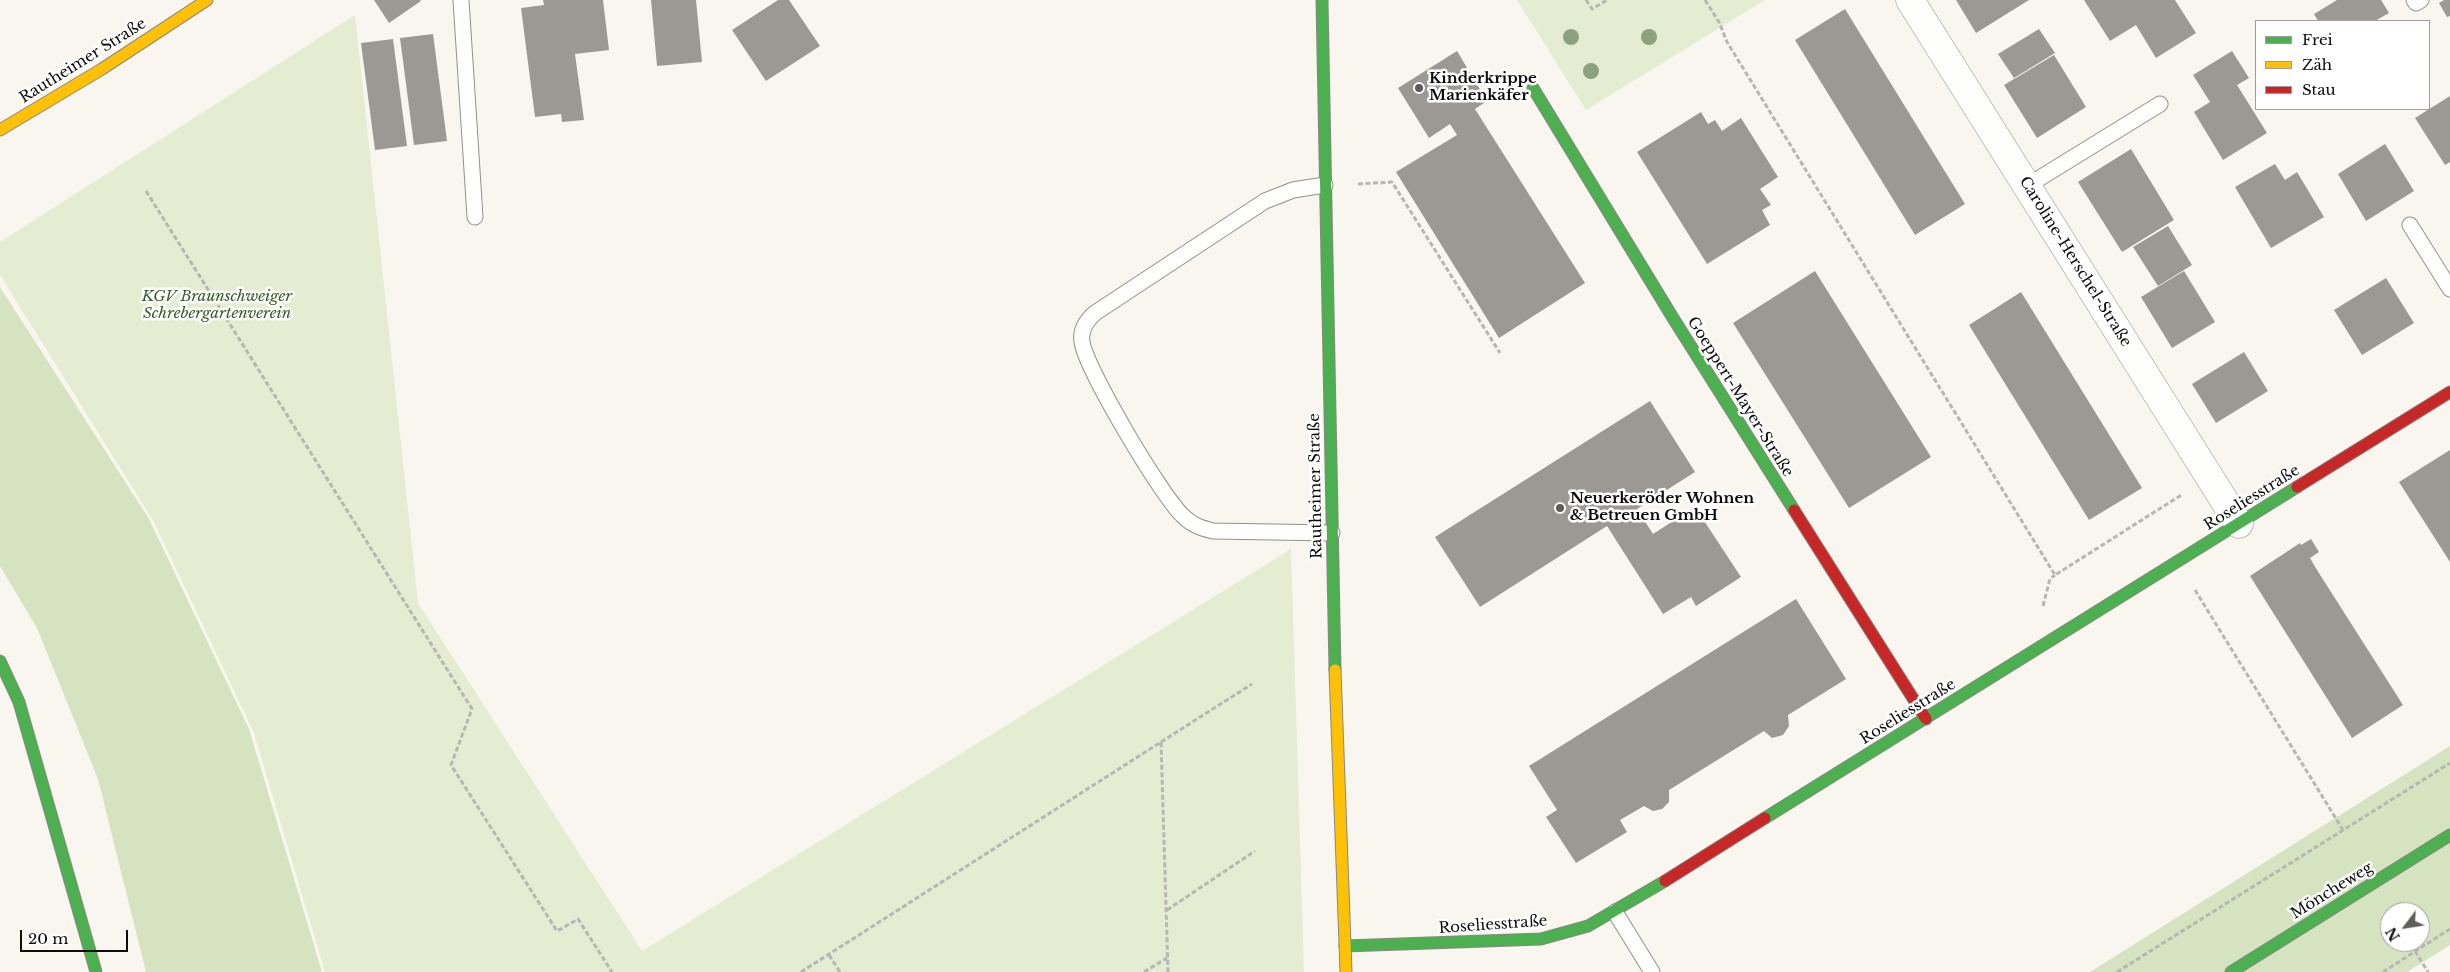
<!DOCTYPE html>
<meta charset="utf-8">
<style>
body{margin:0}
#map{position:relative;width:2450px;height:972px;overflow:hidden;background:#f9f6ef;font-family:"Libre Baskerville",serif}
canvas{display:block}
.legend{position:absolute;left:2255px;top:20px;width:175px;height:90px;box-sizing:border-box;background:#fff;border:1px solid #9d9d9d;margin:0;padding:6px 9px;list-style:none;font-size:15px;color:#0b0b0b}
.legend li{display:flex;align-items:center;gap:10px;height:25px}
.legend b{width:25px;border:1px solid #9d9d9d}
.north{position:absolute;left:2380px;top:902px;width:50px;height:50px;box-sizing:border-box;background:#fff;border:1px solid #9d9d9d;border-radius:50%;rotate:239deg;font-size:14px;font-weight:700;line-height:20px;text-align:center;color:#0b0b0b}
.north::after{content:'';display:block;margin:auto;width:18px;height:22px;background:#5e5d5b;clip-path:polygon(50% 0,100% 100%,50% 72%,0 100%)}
.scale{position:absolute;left:20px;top:930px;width:108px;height:22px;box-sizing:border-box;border:2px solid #0b0b0b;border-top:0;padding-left:6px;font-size:15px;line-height:18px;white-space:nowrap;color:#0b0b0b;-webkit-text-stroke:4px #fff;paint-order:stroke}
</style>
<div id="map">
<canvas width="2450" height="972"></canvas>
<ul class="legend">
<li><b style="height:6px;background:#4caf50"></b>Frei</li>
<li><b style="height:6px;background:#ffc107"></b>Zäh</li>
<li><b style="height:6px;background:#c62828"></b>Stau</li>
</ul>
<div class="north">N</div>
<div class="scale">20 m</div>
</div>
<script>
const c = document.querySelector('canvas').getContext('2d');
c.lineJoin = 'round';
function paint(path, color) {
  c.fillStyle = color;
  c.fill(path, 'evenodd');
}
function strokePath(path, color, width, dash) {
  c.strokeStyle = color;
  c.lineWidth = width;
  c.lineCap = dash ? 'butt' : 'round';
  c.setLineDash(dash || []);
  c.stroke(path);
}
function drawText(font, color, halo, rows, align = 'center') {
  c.font = font + ' "Libre Baskerville",serif';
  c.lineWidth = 5;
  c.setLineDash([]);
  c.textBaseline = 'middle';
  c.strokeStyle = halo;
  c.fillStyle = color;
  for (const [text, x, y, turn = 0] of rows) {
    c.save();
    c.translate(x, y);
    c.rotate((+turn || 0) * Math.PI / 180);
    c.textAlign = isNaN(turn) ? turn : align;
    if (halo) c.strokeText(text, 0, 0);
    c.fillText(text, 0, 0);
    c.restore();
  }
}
const green = new Path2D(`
 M 1517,0 L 1765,0 L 1586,110 Z
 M 355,15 L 418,603 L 642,951 L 1291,549 L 1304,972 L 325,972 L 254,733 L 154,522 L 0,275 L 0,242 Z`);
const forest = new Path2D(`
 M 0,287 L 149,519 L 249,729 L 322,972 L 146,972 L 98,779 L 37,628 L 0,566 Z
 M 2450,746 L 2450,945 L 2407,972 L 2090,972 ZM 2390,912 L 2420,912 L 2420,942 L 2390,942 Z`);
const building = new Path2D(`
 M 374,0 L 420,0 L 421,1 L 389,23 Z
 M 543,0 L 603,0 L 609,50 L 575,54 L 584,120 L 562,122 L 561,114 L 535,117 L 521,8 L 544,5 Z
 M 651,0 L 696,0 L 702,62 L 657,66 Z
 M 778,0 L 789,0 L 820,46 L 766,81 L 732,30 Z
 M 1956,0 L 2029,0 L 1976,33 Z
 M 2084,0 L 2175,0 L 2196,33 L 2156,58 L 2136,25 L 2110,41 Z
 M 2337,0 L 2381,0 L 2389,13 L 2375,21 L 2318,21 L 2314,14 Z
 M 2444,0 L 2450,0 L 2450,16 L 2447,17 L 2439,3 Z
 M 1845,9 L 1965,204 L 1915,235 L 1795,40 Z
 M 2039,29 L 2055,53 L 2014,78 L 1998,54 Z
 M 433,34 L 447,141 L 414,145 L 400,38 Z
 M 393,39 L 407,146 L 375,150 L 361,43 Z
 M 1457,51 L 1487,101 L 1475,109 L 1585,283 L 1499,338 L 1396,172 L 1457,135 L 1450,124 L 1429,138 L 1398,88 Z
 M 2232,51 L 2249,78 L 2237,85 L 2267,133 L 2223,160 L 2194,112 L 2210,102 L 2193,75 Z
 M 2054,55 L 2086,107 L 2037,138 L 2004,85 Z
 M 2450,96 L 2450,162 L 2445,165 L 2415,118 Z
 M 1701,112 L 1708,124 L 1715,120 L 1722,131 L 1741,118 L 1778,177 L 1760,189 L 1771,205 L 1762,210 L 1770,225 L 1707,264 L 1637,152 Z
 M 2385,144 L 2414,191 L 2366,221 L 2338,174 Z
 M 2131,149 L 2174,220 L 2122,252 L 2078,182 Z
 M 2275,164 L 2285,180 L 2297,172 L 2324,217 L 2271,248 L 2235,187 Z
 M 2168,226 L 2192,265 L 2158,286 L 2133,247 Z
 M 1815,271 L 1931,457 L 1849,508 L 1733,323 Z
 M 2184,271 L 2215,322 L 2172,348 L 2141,297 Z
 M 2386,278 L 2414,323 L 2362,355 L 2334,310 Z
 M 2021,292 L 2142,488 L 2089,520 L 1969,325 Z
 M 2244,352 L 2268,391 L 2216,423 L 2192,384 Z
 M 1650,401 L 1695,472 L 1637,509 L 1653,534 L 1695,507 L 1741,577 L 1696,606 L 1691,597 L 1663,614 L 1607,526 L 1480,607 L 1435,537 Z
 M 2450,450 L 2450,562 L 2399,482 Z
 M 2311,539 L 2319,552 L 2310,558 L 2317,570 L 2403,705 L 2352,738 L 2250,576 L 2300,543 L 2301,545 Z
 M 1796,599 L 1846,679 L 1788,715 L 1789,726 L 1783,735 L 1772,738 L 1764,731 L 1669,790 L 1669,802 L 1662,809 L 1653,811 L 1644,806 L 1620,820 L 1627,832 L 1576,863 L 1546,817 L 1557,810 L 1529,766 Z`);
const path = new Path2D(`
 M 1586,0 L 1592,9 L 1607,0
 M 1705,0 L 1719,22 L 1727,42 L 2055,575 L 2183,494
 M 1358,184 L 1392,182 L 1500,353
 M 146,191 L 472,709 L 451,765 L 557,931 L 578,919 L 612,972
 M 2195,590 L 2343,830
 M 2043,606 L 2050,579 L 2055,575
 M 1161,742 L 1252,684
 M 1167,910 L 1255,851
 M 2415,951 L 2428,972
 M 829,955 L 840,972
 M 801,972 L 1161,742 L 1168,972
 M 1144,972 L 1167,958
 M 2117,972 L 2450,763
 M 2383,972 L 2450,929`);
const lane = new Path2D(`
 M 461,0 L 475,217
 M 2414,0 L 2416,3 L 2421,0
 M 1325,185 L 1293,190 L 1265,201 L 1095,313 C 1087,320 1080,330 1082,342 C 1086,369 1162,497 1183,516 C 1192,525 1201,528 1213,531 L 1332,533
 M 2027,186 L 2160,104
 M 2410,225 L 2450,289
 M 1615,912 L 1652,972`);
const street = new Path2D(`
 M 1910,0 L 2239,524`);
const fast = new Path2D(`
 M 1322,0 L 1335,670
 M 1533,88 L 1673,318 L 1794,510
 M 0,661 L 19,702 L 96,972
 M 1765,818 L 2297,487
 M 1345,946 L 1541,939 L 1588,926 L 1665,881
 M 2231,972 L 2450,835`);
const slow = new Path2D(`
 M 0,130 L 102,69 L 207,0
 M 1335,670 L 1346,972`);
const jam = new Path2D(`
 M 2297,487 L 2450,392
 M 1794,510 L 1926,719
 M 1665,881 L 1765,818`);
const trees = [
 [1571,37],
 [1649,37],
 [1591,71]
];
const markers = [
 [1419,88,5,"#5e5d5b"],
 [1560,508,5,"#5e5d5b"]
];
const streetNames = [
 ["Rautheimer Straße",83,61,-32],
 ["Caroline-Herschel-Straße",2075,262,58],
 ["Goeppert-Mayer-Straße",1740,397,58],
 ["Rautheimer Straße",1316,486,-91],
 ["Roseliesstraße",2252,498,-32],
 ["Roseliesstraße",1908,712,-32],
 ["Möncheweg",2332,891,-32],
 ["Roseliesstraße",1493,925,-4]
];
const poiNames = [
 ["Kinderkrippe",1429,79],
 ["Marienkäfer",1429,96],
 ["Neuerkeröder Wohnen",1570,499],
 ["& Betreuen GmbH",1570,516]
];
const parkNames = [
 ["KGV Braunschweiger",217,297],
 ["Schrebergartenverein",217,314]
];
paint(green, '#e4ecd1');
paint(forest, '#d6e3c0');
paint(building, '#9c9995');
strokePath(lane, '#92918e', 17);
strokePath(street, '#92918e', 29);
strokePath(fast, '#898784', 13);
strokePath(slow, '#898784', 13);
strokePath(jam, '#898784', 13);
strokePath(path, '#b7b6b5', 3, [5, 2.5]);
strokePath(lane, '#fefefd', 15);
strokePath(street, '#fefefd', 28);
strokePath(fast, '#4caf50', 11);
strokePath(slow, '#ffc107', 11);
strokePath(jam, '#c62828', 11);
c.fillStyle = '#8da17f';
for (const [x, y] of trees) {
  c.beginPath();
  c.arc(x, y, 8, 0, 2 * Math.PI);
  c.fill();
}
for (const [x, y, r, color] of markers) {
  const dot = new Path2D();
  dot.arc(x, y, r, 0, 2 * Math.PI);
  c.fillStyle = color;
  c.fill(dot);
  strokePath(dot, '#fff', 2);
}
drawText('15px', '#0b0b0b', '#fff', streetNames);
drawText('bold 15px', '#0b0b0b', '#fff', poiNames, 'left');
drawText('italic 15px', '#345c23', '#fff', parkNames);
</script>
